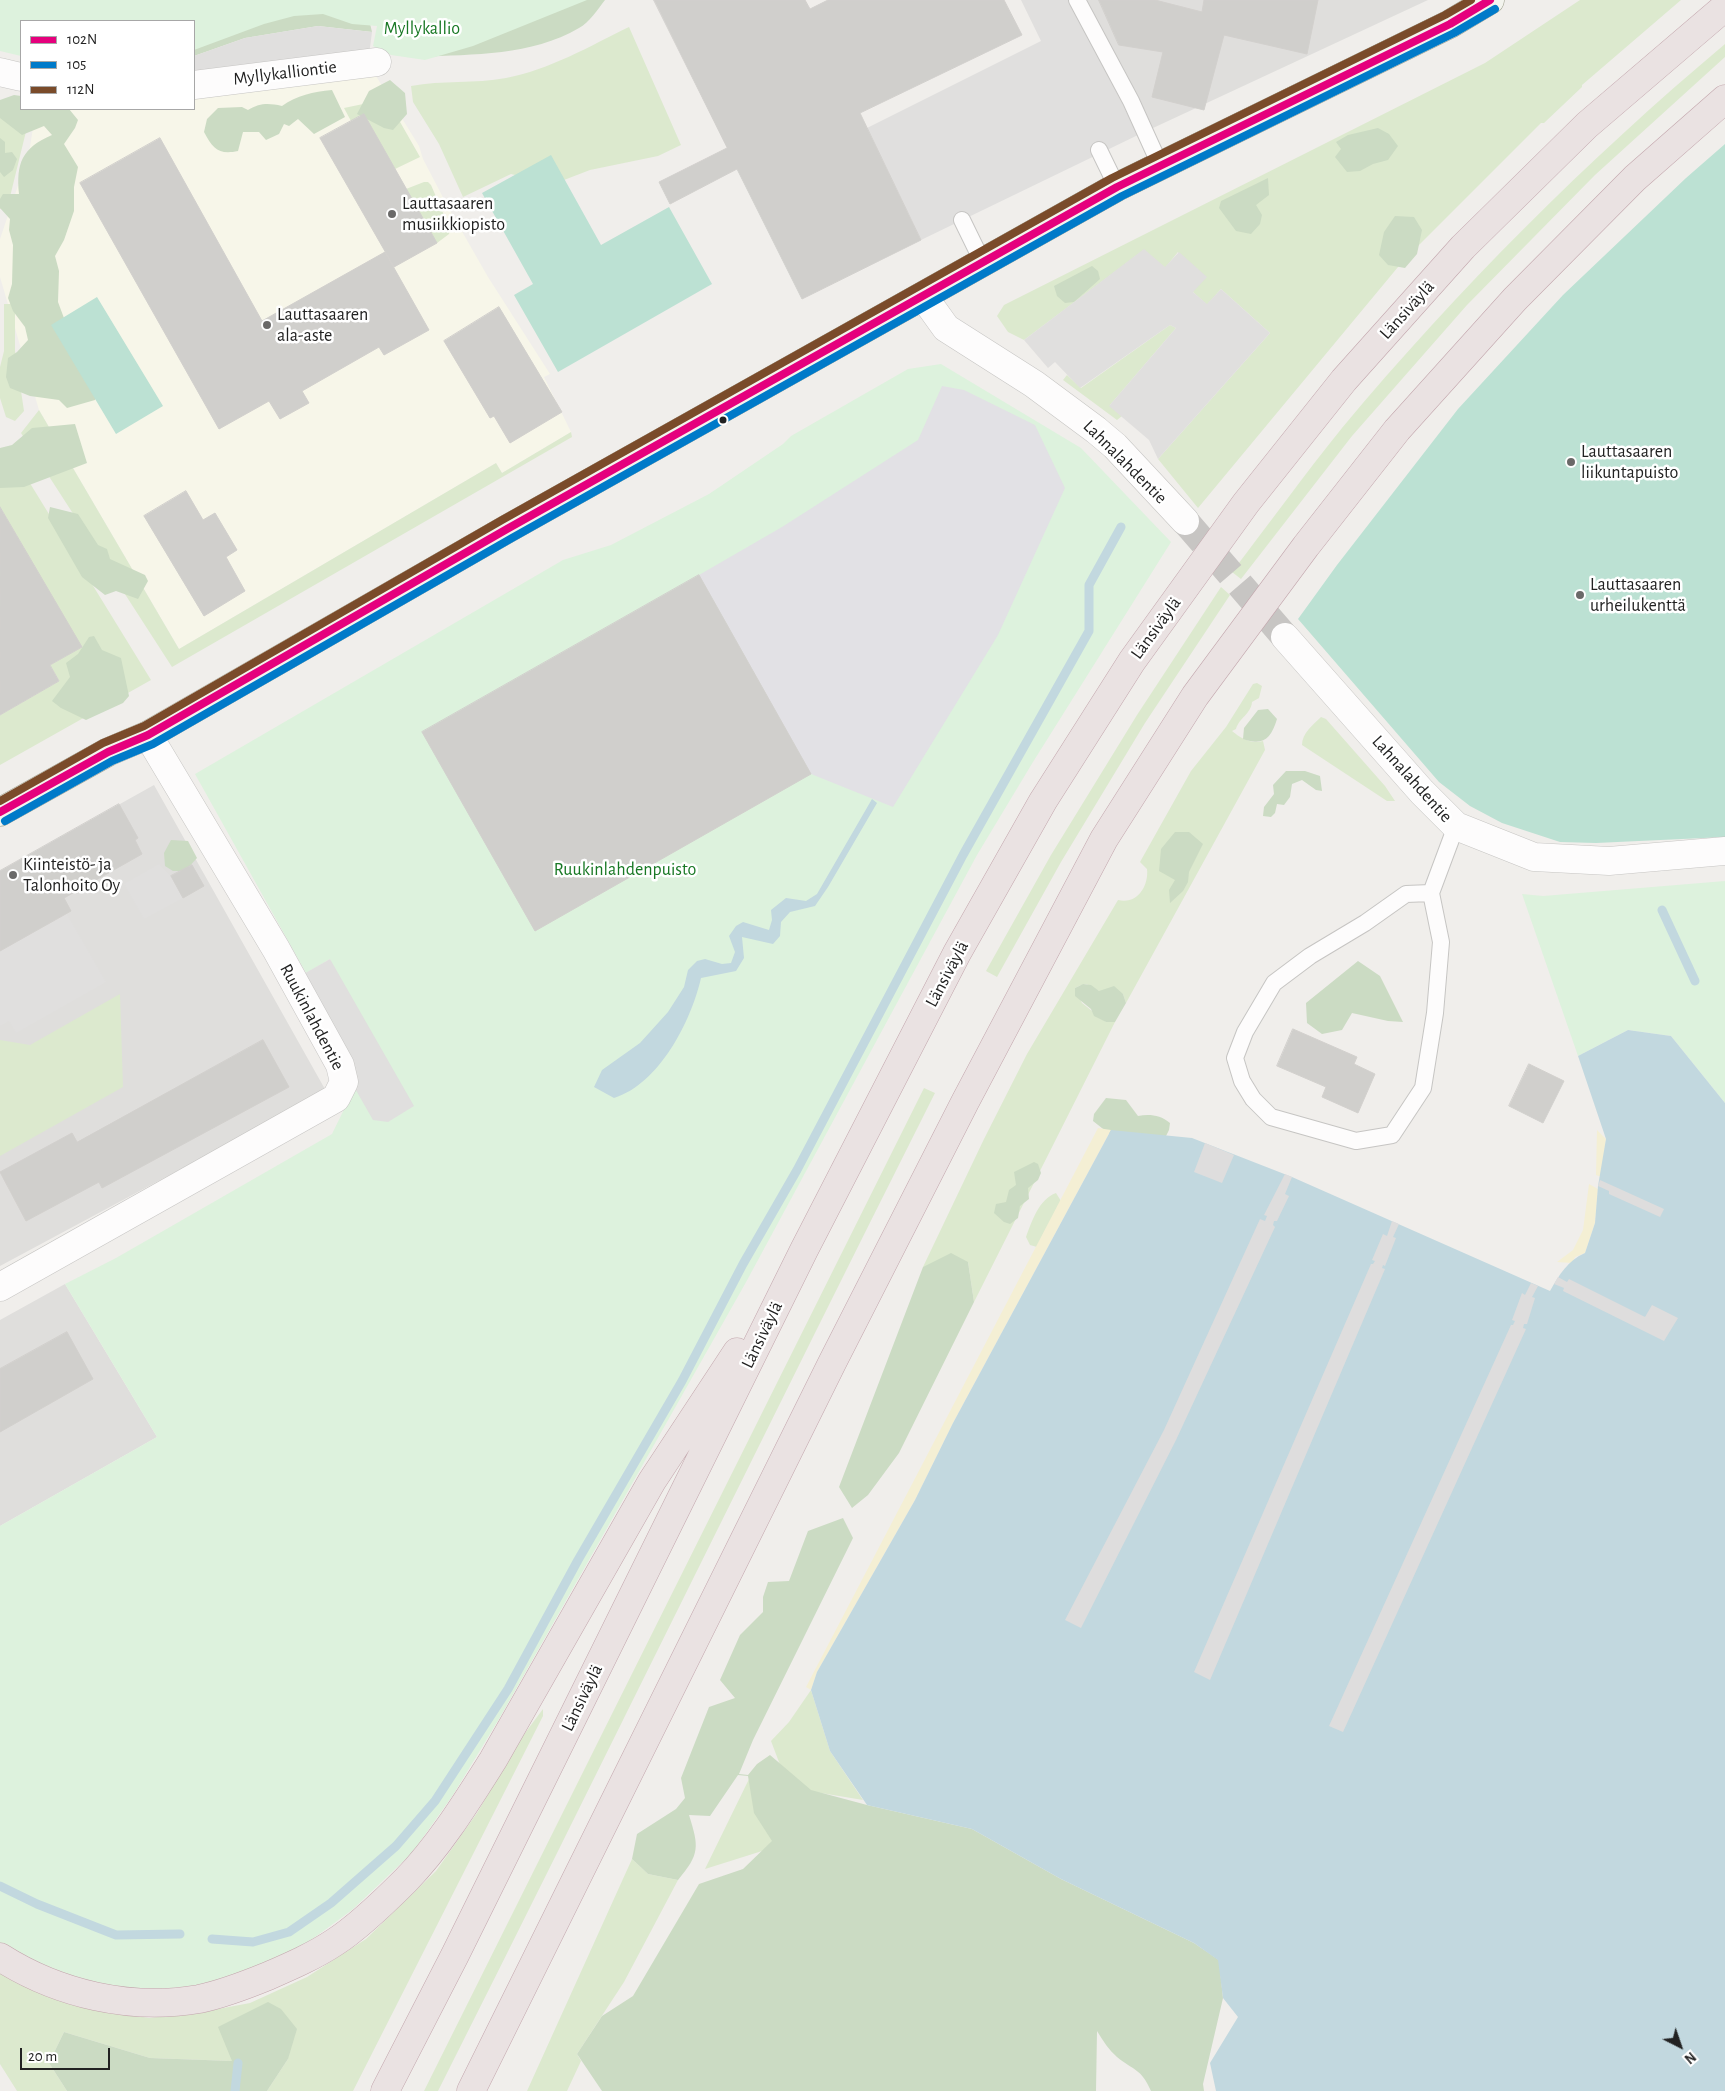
<!DOCTYPE html>
<meta charset="utf-8">
<style>
body{margin:0}
#map{position:relative;width:1725px;height:2091px;overflow:hidden;background:#f0eeeb;font-family:"Alegreya Sans",sans-serif}
canvas{display:block}
.legend{position:absolute;left:20px;top:20px;width:175px;height:90px;box-sizing:border-box;background:#fff;border:1px solid #a7a7a7;margin:0;padding:6px 9px;list-style:none;font-size:15px;color:#222}
.legend li{display:flex;align-items:center;gap:10px;height:25px}
.legend b{width:25px;border:1px solid #a7a7a7}
.north{position:absolute;left:1655px;top:2021px;width:50px;height:50px;-webkit-text-stroke:4px #fff;paint-order:stroke;rotate:139deg;font-size:14px;font-weight:700;line-height:20px;text-align:center;color:#222}
.north::after{content:'';display:block;margin:auto;width:18px;height:22px;background:#222;clip-path:polygon(50% 0,100% 100%,50% 72%,0 100%)}
.scale{position:absolute;left:20px;top:2048px;width:90px;height:22px;box-sizing:border-box;border:2px solid #222;border-top:0;padding-left:6px;font-size:15px;line-height:18px;white-space:nowrap;color:#222;-webkit-text-stroke:4px #fff;paint-order:stroke}
</style>
<div id="map">
<canvas width="1725" height="2091"></canvas>
<ul class="legend">
<li><b style="height:6px;background:#e5007d"></b>102N</li>
<li><b style="height:6px;background:#007ac9"></b>105</li>
<li><b style="height:6px;background:#7a4b2a"></b>112N</li>
</ul>
<div class="north">N</div>
<div class="scale">20 m</div>
</div>
<script>
const c = document.querySelector('canvas').getContext('2d');
c.lineJoin = 'round';
function paint(path, color) {
  c.fillStyle = color;
  c.fill(path, 'evenodd');
}
function strokePath(path, color, width, dash) {
  c.strokeStyle = color;
  c.lineWidth = width;
  c.lineCap = dash ? 'butt' : 'round';
  c.setLineDash(dash || []);
  c.stroke(path);
}
function drawText(font, color, halo, rows, align = 'center') {
  c.font = font + ' "Alegreya Sans",sans-serif';
  c.lineWidth = 5;
  c.setLineDash([]);
  c.textBaseline = 'middle';
  c.strokeStyle = halo;
  c.fillStyle = color;
  for (const [text, x, y, turn = 0] of rows) {
    c.save();
    c.translate(x, y);
    c.rotate((+turn || 0) * Math.PI / 180);
    c.textAlign = isNaN(turn) ? turn : align;
    if (halo) c.strokeText(text, 0, 0);
    c.fillText(text, 0, 0);
    c.restore();
  }
}
const residential = new Path2D(`
 M 1071,0 L 1428,0 L 1138,135 Z
 M 154,785 L 326,1091 L 0,1266 L 0,871 Z
 M 65,1284 L 157,1437 L 0,1526 L 0,1320 Z`);
const education = new Path2D(`
 M 368,63 L 419,146 L 423,159 L 448,207 L 488,277 L 550,374 L 544,377 L 571,432 L 502,473 L 496,463 L 179,649 L 39,410 L 0,277 L 0,239 L 29,153 L 36,109 L 194,109 L 194,85 Z`);
const grass = new Path2D(`
 M 1580,0 L 1681,0 L 1582,85 L 1582,87 L 1544,123 L 1541,123 L 1403,261 L 1198,508 L 1158,459 L 1270,333 L 1221,289 L 1207,305 L 1193,292 L 1178,252 L 1165,268 L 1144,250 L 1024,340 L 1008,332 L 997,316 L 1004,305 L 1485,63 Z
 M 629,27 L 681,145 L 658,156 L 590,170 L 538,190 L 527,178 L 511,174 L 463,197 L 439,144 L 413,102 L 411,86 C 442,80 475,84 506,78 C 549,70 590,46 629,27 Z
 M 1725,44 L 1725,57 L 1595,175 L 1467,305 L 1352,436 L 1241,579 L 1232,572 C 1269,524 1304,475 1342,428 C 1458,289 1587,160 1725,44 Z
 M 387,99 L 420,157 L 395,169 L 363,114 L 351,121 L 344,108 Z
 M 0,105 L 31,111 L 8,205 L 0,209 Z
 M 424,182 L 428,182 L 431,185 L 450,229 L 449,234 L 437,243 L 406,189 Z
 M 4,304 L 15,304 L 15,351 L 24,411 L 15,421 L 6,417 L 0,398 L 0,367 L 4,351 Z
 M 1170,325 L 1176,328 L 1110,405 L 1122,416 L 1117,420 L 1063,380 L 1067,375 L 1081,388 Z
 M 39,410 L 179,649 L 496,463 L 502,473 L 571,432 L 572,437 L 172,667 L 21,433 Z
 M 0,463 L 20,467 L 151,680 L 0,765 L 0,715 L 59,681 L 50,665 L 81,647 L 0,507 Z
 M 1221,587 L 1230,595 L 1145,723 L 1061,862 L 997,977 L 986,971 L 1051,855 L 1137,715 Z
 M 1257,683 L 1262,686 L 1259,698 L 1252,702 C 1251,714 1239,718 1236,729 L 1232,731 C 1242,739 1250,744 1263,741 L 1265,750 L 1126,1003 L 1123,994 C 1116,993 1109,993 1102,992 C 1089,989 1091,979 1075,988 L 1082,1003 L 1106,1022 L 1115,1022 L 974,1302 L 968,1262 L 923,1267 L 984,1139 L 1027,1054 L 1118,900 C 1137,905 1149,886 1147,869 L 1140,862 L 1191,771 L 1226,727 L 1253,684 Z
 M 1321,717 L 1326,719 L 1385,786 L 1395,801 L 1387,801 L 1302,745 C 1302,733 1313,725 1321,717 Z
 M 120,994 L 123,1087 L 0,1156 L 0,1040 L 30,1045 Z
 M 924,1088 L 935,1093 C 768,1425 605,1759 438,2091 L 424,2091 Z
 M 1056,1193 L 1061,1201 L 1037,1247 L 1030,1245 L 1026,1237 C 1032,1221 1039,1199 1056,1193 Z
 M 811,1690 L 830,1751 L 863,1800 L 809,1791 L 782,1770 L 771,1741 L 789,1722 Z
 M 543,1709 L 543,1716 L 353,2091 L 267,2091 L 288,2059 L 232,2061 L 150,2058 L 64,2032 L 49,2063 L 67,2091 L 17,2091 L 0,2064 L 0,1972 L 108,2011 L 149,2018 L 197,2013 L 250,2003 L 307,1977 L 366,1939 L 436,1871 L 477,1813 L 522,1737 Z
 M 750,1777 L 778,1846 L 705,1869 Z
 M 632,1859 L 648,1874 L 678,1880 L 624,1982 L 577,2054 L 581,2061 L 567,2091 L 527,2091 Z`);
const forest = new Path2D(`
 M 37,0 L 605,0 C 598,9 589,23 579,28 C 531,56 474,54 420,57 L 366,6 L 372,32 L 318,26 L 245,38 L 194,56 L 194,21 Z
 M 390,80 L 405,93 L 407,114 L 393,130 L 384,128 L 357,114 L 369,91 Z
 M 332,90 L 345,117 L 314,134 L 298,119 L 289,126 L 284,124 L 279,134 L 266,140 L 259,132 L 243,132 L 238,151 C 219,155 213,149 204,132 L 207,119 L 218,108 L 242,107 L 248,110 C 260,103 268,103 282,106 C 297,95 313,92 332,90 Z
 M 14,95 L 21,96 L 21,109 L 69,109 L 78,120 L 75,128 L 64,144 L 78,167 L 74,187 L 74,211 L 64,240 L 55,256 L 59,271 L 58,302 L 71,337 L 108,378 L 95,400 L 67,408 L 59,400 L 30,396 L 10,388 L 6,377 L 8,358 L 17,352 L 28,340 L 25,327 L 13,311 L 8,298 L 12,284 L 13,245 L 9,230 L 10,219 L 0,208 L 0,199 L 3,194 L 19,194 C 16,163 22,148 52,135 L 44,126 L 22,135 L 0,118 L 0,100 Z
 M 1378,128 L 1389,134 L 1398,146 L 1388,160 L 1373,164 L 1360,171 L 1347,172 L 1335,157 L 1341,149 L 1336,142 L 1348,135 Z
 M 0,138 L 5,142 L 5,153 L 12,152 L 17,159 L 13,170 L 4,177 L 0,172 Z
 M 1268,178 L 1269,195 L 1256,205 L 1262,215 L 1260,224 L 1251,234 L 1236,231 L 1219,208 L 1221,201 Z
 M 1395,216 L 1414,217 L 1422,230 L 1417,254 L 1405,268 L 1388,265 L 1379,255 L 1384,232 Z
 M 1092,266 L 1098,271 L 1100,279 L 1074,302 L 1065,303 L 1057,296 L 1054,286 Z
 M 75,424 L 87,463 L 24,487 L 0,488 L 0,448 L 12,445 L 32,428 Z
 M 50,507 L 78,514 L 98,545 L 107,549 L 110,559 L 145,575 L 148,581 L 138,599 L 116,591 L 105,595 L 82,577 L 48,518 Z
 M 94,636 L 102,650 L 121,658 L 129,696 L 123,703 L 86,720 L 61,708 L 52,701 L 70,677 L 66,663 L 78,654 L 89,637 Z
 M 1268,709 L 1277,719 C 1271,739 1263,746 1243,739 L 1244,728 L 1258,710 Z
 M 1286,771 L 1305,771 L 1320,776 L 1322,791 L 1316,790 L 1302,780 L 1292,784 L 1290,797 L 1284,805 L 1277,804 L 1275,813 L 1271,817 L 1263,816 L 1264,807 L 1274,794 L 1273,785 Z
 M 1175,832 L 1189,832 L 1203,844 L 1189,872 L 1188,882 L 1183,891 L 1170,903 L 1169,890 L 1175,880 L 1159,871 L 1161,849 Z
 M 171,840 L 188,841 L 197,858 L 185,871 L 173,871 L 165,866 L 164,853 Z
 M 1358,961 L 1380,976 L 1403,1022 L 1388,1021 L 1352,1013 L 1342,1030 L 1322,1034 L 1307,1023 L 1306,1003 Z
 M 1083,984 L 1091,985 L 1099,991 L 1114,986 L 1123,994 L 1126,1003 L 1115,1022 L 1106,1022 L 1094,1016 L 1091,1009 L 1075,996 L 1075,988 Z
 M 1106,1098 L 1126,1100 L 1138,1116 C 1150,1114 1160,1115 1170,1123 L 1169,1130 L 1163,1142 L 1112,1136 L 1093,1121 L 1094,1114 Z
 M 1034,1162 L 1038,1164 L 1041,1173 L 1038,1180 L 1028,1188 L 1029,1199 L 1020,1206 L 1018,1218 L 1010,1224 L 1004,1222 L 994,1213 L 996,1204 L 1006,1202 L 1009,1190 L 1016,1185 L 1014,1172 Z
 M 951,1253 L 968,1262 L 974,1302 L 899,1453 L 868,1495 L 852,1508 L 839,1487 L 923,1267 Z
 M 843,1518 L 853,1538 L 753,1740 L 739,1774 L 748,1775 L 757,1764 L 770,1755 L 811,1790 L 867,1805 L 972,1829 L 1061,1879 L 1194,1943 L 1219,1960 L 1223,1998 L 1203,2084 L 1204,2091 L 1151,2091 C 1141,2068 1134,2071 1117,2057 C 1109,2050 1103,2041 1097,2031 L 1096,2091 L 602,2091 L 577,2054 L 602,2016 L 633,1996 L 699,1884 L 743,1869 L 772,1841 L 754,1813 L 748,1776 L 738,1775 L 710,1816 L 689,1815 C 699,1847 700,1854 678,1880 L 648,1874 L 632,1859 L 637,1834 L 676,1809 L 685,1798 L 681,1778 L 709,1707 L 735,1698 L 720,1680 L 740,1635 L 763,1612 L 763,1597 L 768,1582 L 789,1581 L 808,1531 Z
 M 268,2002 L 281,2009 L 297,2029 L 288,2059 L 267,2091 L 67,2091 L 49,2063 L 64,2032 L 150,2058 L 232,2061 L 218,2027 Z`);
const sand = new Path2D(`
 M 1098,1128 L 1111,1130 L 953,1423 L 915,1500 L 817,1672 L 811,1690 L 806,1687 Z
 M 1597,1130 L 1606,1139 L 1601,1177 L 1596,1175 Z
 M 1589,1184 L 1598,1189 L 1595,1223 L 1585,1253 L 1575,1257 L 1572,1263 L 1557,1262 L 1573,1250 L 1583,1230 Z`);
const park = new Path2D(`
 M 0,0 L 587,0 L 473,46 L 425,60 L 391,55 L 373,46 L 377,26 L 352,24 L 323,14 L 294,16 L 264,24 L 194,50 L 194,21 L 21,21 L 21,56 L 0,51 Z
 M 941,364 L 1081,448 L 1171,542 L 1033,762 L 977,855 L 745,1284 L 499,1719 L 453,1795 L 412,1853 L 352,1910 L 296,1951 L 213,1984 L 140,1991 L 87,1982 L 21,1956 L 0,1943 L 0,1526 L 157,1437 L 65,1284 L 116,1258 L 332,1134 L 354,1089 L 330,959 L 306,973 L 195,774 L 563,560 L 611,545 L 709,494 L 783,444 L 791,436 L 908,369 Z
 M 1725,881 L 1725,1103 L 1671,1036 L 1628,1030 L 1578,1056 L 1522,894 L 1543,896 Z`);
const pitch = new Path2D(`
 M 1725,144 L 1725,837 L 1596,843 L 1560,842 L 1502,823 L 1470,806 L 1439,782 L 1298,619 L 1337,565 L 1458,409 L 1563,295 L 1686,178 Z
 M 551,155 L 601,245 L 669,207 L 712,284 L 558,372 L 514,295 L 533,284 L 482,193 Z
 M 97,297 L 163,406 L 116,434 L 51,325 Z`);
const parking = new Path2D(`
 M 1021,0 L 1071,0 L 1138,135 L 921,240 L 867,128 L 1041,41 Z
 M 318,26 L 372,32 L 368,63 L 194,75 L 194,56 L 245,38 Z
 M 1144,249 L 1165,267 L 1179,252 L 1207,277 L 1193,292 L 1207,304 L 1221,289 L 1270,333 L 1158,459 L 1149,440 L 1109,406 L 1176,328 L 1170,325 L 1080,388 L 1055,362 L 1048,368 L 1024,340 Z
 M 159,864 L 171,876 L 183,898 L 144,919 L 124,884 Z
 M 67,914 L 106,982 L 16,1033 L 9,1021 L 0,1026 L 0,951 Z
 M 330,959 L 414,1106 L 388,1122 L 373,1120 L 293,980 Z`);
const plaza = new Path2D(`
 M 942,386 L 964,390 L 1035,425 L 1065,488 L 998,635 L 893,807 L 811,774 L 699,575 L 782,527 L 918,440 Z`);
const water = new Path2D(`
 M 872,799 L 877,803 L 828,887 L 815,906 L 790,912 L 781,922 L 780,936 L 773,944 L 742,937 L 744,958 L 736,971 L 701,978 C 691,1022 659,1084 614,1098 L 594,1087 L 602,1070 L 640,1043 L 668,1012 L 684,987 L 688,970 L 697,961 L 705,959 L 722,964 L 731,963 L 735,952 L 729,936 L 736,926 L 743,922 L 769,930 L 772,920 L 771,910 L 786,898 L 806,901 L 817,894 Z
 M 1628,1030 L 1671,1036 L 1725,1103 L 1725,2091 L 1216,2091 L 1210,2063 L 1238,2017 L 1223,1998 L 1218,1960 L 1194,1943 L 1061,1879 L 972,1829 L 867,1805 L 830,1751 L 811,1690 L 817,1672 L 915,1500 L 953,1423 L 1111,1130 L 1192,1138 L 1292,1177 L 1550,1291 C 1559,1275 1568,1260 1585,1253 L 1595,1223 L 1598,1186 L 1606,1139 L 1578,1056 Z`);
const pier = new Path2D(`
 M 1205,1143 L 1234,1155 L 1222,1183 L 1194,1172 Z
 M 1285,1174 L 1292,1177 L 1285,1194 L 1289,1196 L 1277,1221 L 1274,1221 L 1273,1225 L 1275,1227 L 1176,1440 L 1081,1628 L 1065,1620 L 1164,1430 L 1260,1219 L 1265,1221 L 1267,1216 L 1264,1215 Z
 M 1600,1180 L 1664,1209 L 1660,1217 L 1609,1194 L 1609,1191 L 1598,1186 Z
 M 1392,1221 L 1399,1224 L 1393,1237 L 1396,1238 L 1385,1266 L 1383,1265 L 1382,1268 L 1385,1269 L 1210,1680 L 1194,1672 L 1371,1264 L 1373,1264 L 1375,1261 L 1372,1260 L 1383,1234 L 1387,1236 Z
 M 1558,1277 L 1567,1282 L 1569,1279 L 1645,1317 L 1652,1305 L 1678,1318 L 1664,1341 L 1563,1291 L 1564,1288 L 1554,1284 Z
 M 1531,1283 L 1538,1286 L 1532,1297 L 1535,1298 L 1527,1324 L 1524,1324 L 1523,1328 L 1526,1329 L 1343,1732 L 1329,1726 L 1511,1325 L 1513,1325 L 1515,1321 L 1512,1320 L 1522,1293 L 1525,1295 Z`);
const stream = new Path2D(`
 M 1662,910 L 1695,981
 M 0,1886 L 37,1904 L 116,1935 L 180,1934
 M 212,1939 L 253,1942 L 289,1932 L 331,1903 L 396,1846 L 435,1801 L 508,1689 L 578,1560 L 682,1381 L 743,1264 L 797,1170 L 963,855 L 1089,631 L 1089,585 L 1121,527
 M 235,2091 L 238,2063`);
const building = new Path2D(`
 M 654,0 L 805,0 L 810,9 L 828,0 L 1004,0 L 1022,35 L 860,113 L 921,240 L 802,299 L 737,169 L 670,204 L 659,182 L 727,148 Z
 M 1099,0 L 1155,0 L 1202,12 L 1204,0 L 1318,0 L 1307,54 L 1224,35 L 1204,110 L 1152,97 L 1163,52 L 1119,45 Z
 M 364,114 L 437,243 L 394,267 L 320,138 Z
 M 160,138 L 262,321 L 385,252 L 429,330 L 384,355 L 379,347 L 302,391 L 309,403 L 280,419 L 269,401 L 219,429 L 80,183 Z
 M 499,307 L 562,412 L 510,443 L 494,416 L 490,418 L 444,341 Z
 M 186,491 L 203,520 L 215,513 L 237,550 L 226,557 L 245,591 L 204,616 L 144,516 Z
 M 0,507 L 82,647 L 50,665 L 59,681 L 0,715 Z
 M 699,575 L 811,774 L 535,931 L 422,732 Z
 M 119,804 L 138,838 L 135,840 L 142,854 L 64,898 L 71,911 L 0,951 L 0,871 Z
 M 192,865 L 204,886 L 183,898 L 171,876 Z
 M 1293,1029 L 1357,1057 L 1354,1064 L 1375,1074 L 1358,1113 L 1322,1097 L 1326,1087 L 1277,1066 Z
 M 263,1040 L 289,1087 L 102,1188 L 99,1182 L 26,1221 L 0,1172 L 72,1133 L 77,1142 Z
 M 1529,1064 L 1564,1081 L 1543,1123 L 1509,1106 Z
 M 67,1332 L 93,1379 L 0,1432 L 0,1369 Z`);
const streetTunnel = new Path2D(`
 M 1185,521 L 1285,637`);
const lane = new Path2D(`
 M 1077,0 L 1131,101 L 1160,165
 M 1099,150 L 1117,187
 M 962,220 L 982,261
 M 1431,893 L 1441,942 L 1435,1013 L 1423,1088 L 1392,1135 L 1356,1141 L 1271,1117 L 1253,1099 L 1242,1081 L 1235,1058 L 1245,1032 L 1274,983 L 1310,956 L 1365,923 L 1406,894 L 1431,893 L 1456,826`);
const street = new Path2D(`
 M 0,72 L 21,77
 M 194,85 L 377,62
 M 923,296 L 946,328 L 1034,384 L 1096,430 L 1115,446 L 1185,521
 M 1285,637 L 1422,792 L 1456,826 L 1534,857 L 1609,861 L 1725,851
 M 0,1287 L 336,1098 L 344,1082 L 340,1065 L 276,949 L 148,735`);
const secondary = new Path2D(`
 M 0,812 L 108,752 L 148,735 L 507,529 L 1117,187 L 1450,24 L 1490,0`);
const highway = new Path2D(`
 M 0,1957 C 58,1994 131,2011 199,1999 C 223,1994 246,1985 268,1976 C 291,1966 314,1956 335,1942 C 357,1928 388,1898 406,1880 C 440,1845 467,1801 493,1760 L 652,1481 L 737,1352
 M 385,2091 L 455,1955 L 804,1250 L 957,953 L 1043,801 L 1132,661 L 1246,503 L 1344,380 L 1463,247 L 1587,125 L 1725,7
 M 471,2091 L 832,1363 L 965,1102 L 1104,839 L 1195,696 L 1306,546 L 1397,430 L 1515,299 L 1635,178 L 1725,99`);
const bus1 = new Path2D(`
 M 0,812 L 108,752 L 148,735 L 507,529 L 1117,187 L 1450,24 L 1490,0`);
const bus2 = new Path2D(`
 M 5,821 L 112,761 L 153,744 L 512,538 L 1122,196 L 1454,33 L 1495,9`);
const bus3 = new Path2D(`
 M 0,801 L 103,743 L 144,726 L 502,520 L 1112,178 L 1445,15 L 1471,0`);
const markers = [
 [392,214,5,"#6a6968"],
 [267,325,5,"#6a6968"],
 [723,420,4.5,"#222"],
 [1571,462,5,"#6a6968"],
 [1580,595,5,"#6a6968"],
 [13,875,5,"#6a6968"]
];
const parkNames = [
 ["Myllykallio",422,29],
 ["Ruukinlahdenpuisto",625,870]
];
const streetNames = [
 ["Myllykalliontie",285,73,-7],
 ["Länsiväylä",1407,310,-48],
 ["Lahnalahdentie",1125,462,45],
 ["Länsiväylä",1156,628,-54],
 ["Lahnalahdentie",1412,779,48],
 ["Länsiväylä",947,974,-62],
 ["Ruukinlahdentie",312,1017,62],
 ["Länsiväylä",762,1335,-64],
 ["Länsiväylä",582,1698,-64]
];
const poiNames = [
 ["Lauttasaaren",402,204],
 ["musiikkiopisto",402,225],
 ["Lauttasaaren",277,315],
 ["ala-aste",277,336],
 ["Lauttasaaren",1581,452],
 ["liikuntapuisto",1581,473],
 ["Lauttasaaren",1590,585],
 ["urheilukenttä",1590,606],
 ["Kiinteistö- ja",23,865],
 ["Talonhoito Oy",23,886]
];
paint(residential, '#dfdedc');
paint(education, '#f7f6e9');
paint(grass, '#dce9ce');
paint(forest, '#cbdbc3');
paint(sand, '#f4efd4');
paint(park, '#ddf2dd');
paint(pitch, '#bce1d3');
paint(parking, '#e0dfde');
paint(plaza, '#e2e1e5');
paint(water, '#c2d8df');
paint(pier, '#dedddd');
strokePath(stream, '#c2d8df', 9);
paint(building, '#d0cfcc');
strokePath(building, '#d2d0cd', 1);
strokePath(streetTunnel, '#c7c5c3', 28, [28, 14]);
strokePath(lane, '#c6c5c3', 18);
strokePath(street, '#c6c5c3', 29);
strokePath(secondary, '#969884', 29);
strokePath(highway, '#c2a5ac', 29);
strokePath(lane, '#fdfcfc', 16);
strokePath(street, '#fdfcfc', 28);
strokePath(secondary, '#f3f4ee', 28);
strokePath(highway, '#eae2e2', 28);
strokePath(bus1, '#e5007d', 8);
strokePath(bus2, '#007ac9', 8);
strokePath(bus3, '#7a4b2a', 8);
for (const [x, y, r, color] of markers) {
  const dot = new Path2D();
  dot.arc(x, y, r, 0, 2 * Math.PI);
  c.fillStyle = color;
  c.fill(dot);
  strokePath(dot, '#fff', 2);
}
drawText('18px', '#187824', '#fff', parkNames);
drawText('18px', '#222', '#fff', streetNames);
drawText('18px', '#222', '#fff', poiNames, 'left');
</script>
